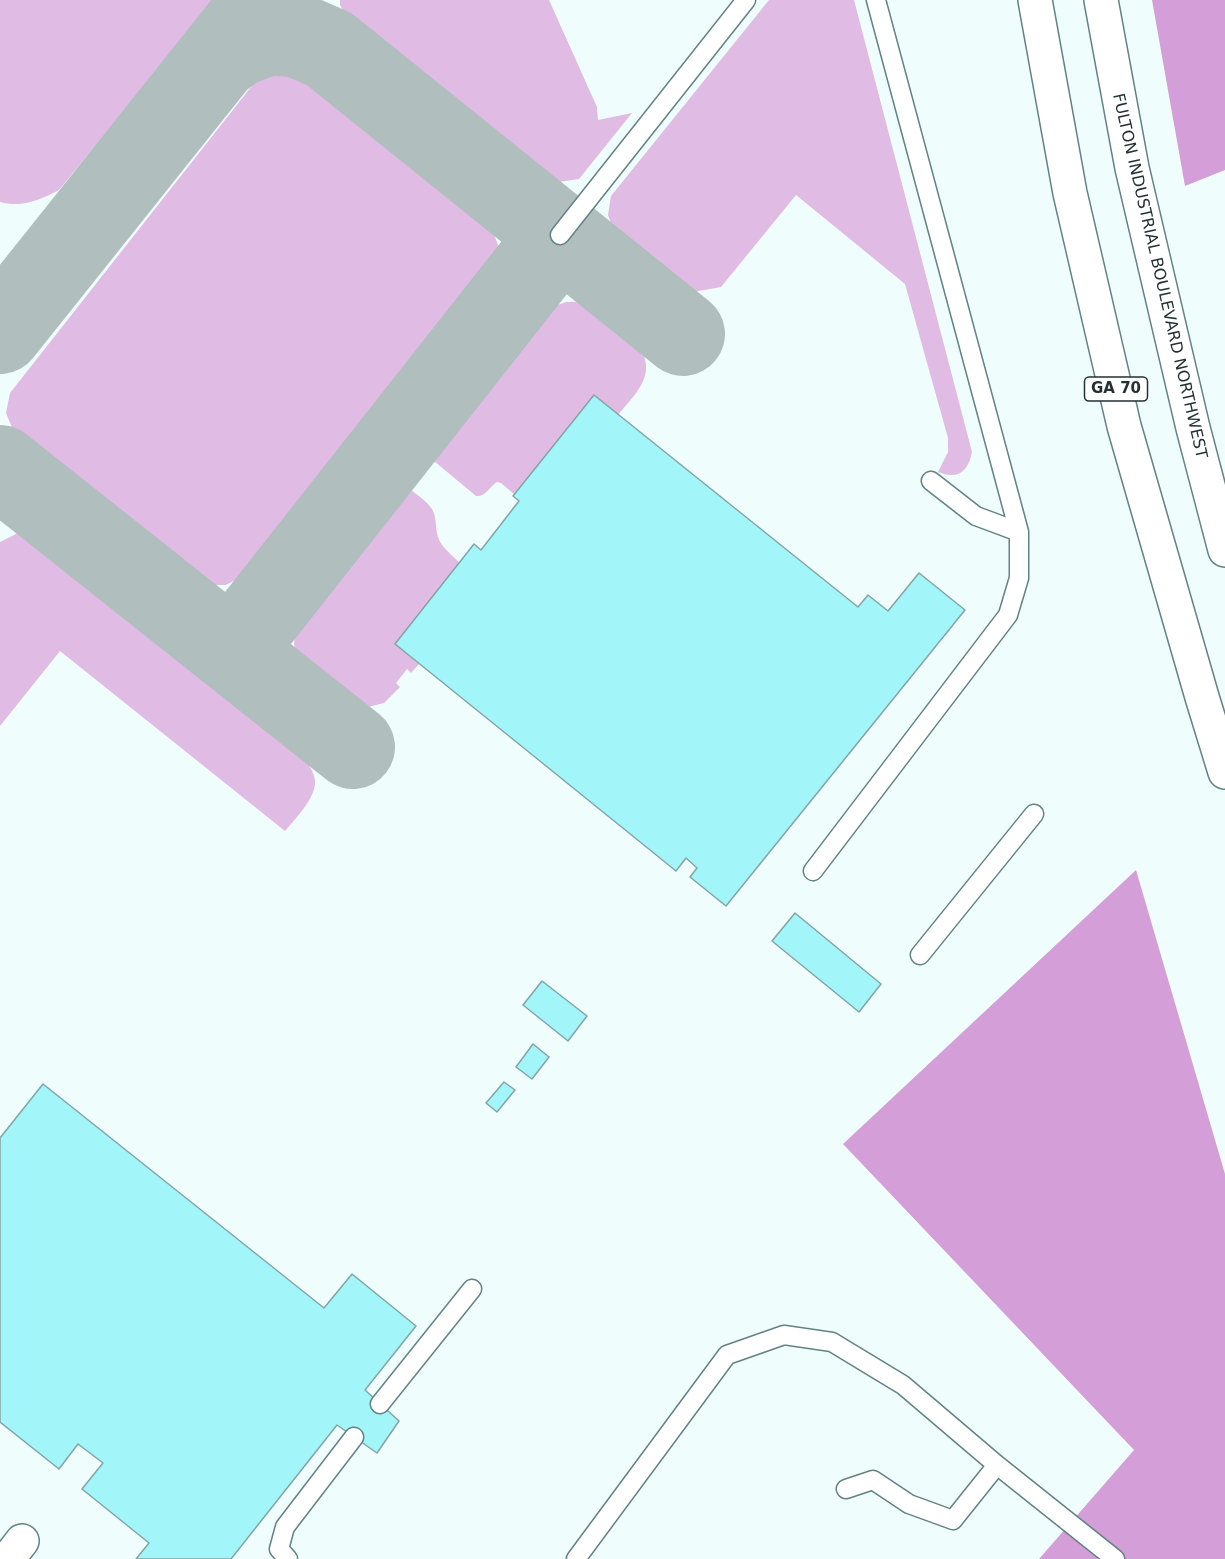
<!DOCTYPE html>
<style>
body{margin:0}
canvas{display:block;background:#effdfd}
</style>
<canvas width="1225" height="1559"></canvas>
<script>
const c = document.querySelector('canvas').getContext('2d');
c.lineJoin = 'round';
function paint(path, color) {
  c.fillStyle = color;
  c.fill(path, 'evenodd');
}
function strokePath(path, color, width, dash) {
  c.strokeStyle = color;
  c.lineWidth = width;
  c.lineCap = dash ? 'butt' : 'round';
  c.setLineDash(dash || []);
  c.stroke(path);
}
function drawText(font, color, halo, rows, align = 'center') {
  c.font = font + ' "DejaVu Sans",sans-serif';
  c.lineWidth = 4.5;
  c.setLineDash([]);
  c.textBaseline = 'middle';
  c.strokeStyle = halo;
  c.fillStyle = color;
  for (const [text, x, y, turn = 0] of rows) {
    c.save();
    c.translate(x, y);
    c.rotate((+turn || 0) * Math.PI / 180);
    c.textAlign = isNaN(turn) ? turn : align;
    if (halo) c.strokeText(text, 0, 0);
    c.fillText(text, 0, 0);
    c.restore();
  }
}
const green = new Path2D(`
 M 0,0 L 214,0 L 59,190 C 40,200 21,208 0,202 Z
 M 340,0 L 549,0 L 597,107 L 598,120 L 632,113 L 579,179 L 552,183 L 349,22 L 340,5 Z
 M 769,0 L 854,0 L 972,452 C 968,472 958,480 938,472 L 948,452 L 948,438 L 905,284 L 796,195 L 721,287 L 693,292 L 678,285 L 614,233 L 608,215 L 611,196 Z
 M 280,70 L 305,76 L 490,224 L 498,245 L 491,266 L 243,576 L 226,585 L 206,585 L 13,430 L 6,413 L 10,393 L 258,78 Z
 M 566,302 C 570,302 576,301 580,303 C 592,306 627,335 637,345 C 642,350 646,359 646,366 C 647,385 629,401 618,415 L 594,395 L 514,494 L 501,483 L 497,482 C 489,487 486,497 476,496 L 434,461 L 432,457 L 433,453 L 545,313 L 555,306 Z
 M 406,486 C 414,493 426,500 432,509 C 437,517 435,528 438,537 C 441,547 452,555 460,563 L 395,644 L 419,664 L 411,673 L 407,669 L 396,683 L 400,687 L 384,703 L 368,707 L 350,701 L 305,666 L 299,658 L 294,645 L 295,631 L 301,617 Z
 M 22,531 L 302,755 C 307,762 314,771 315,781 C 316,798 295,819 285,831 L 60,651 L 0,726 L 0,542 Z`);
const forest = new Path2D(`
 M 1152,0 L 1225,0 L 1225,170 L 1185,186 Z
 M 1136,870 L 1225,1174 L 1225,1559 L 1039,1559 L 1134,1450 L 843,1144 Z`);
const taxiway = new Path2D(`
 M 217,60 L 237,45 L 268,33 L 299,36 L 329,49 L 683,334
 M 0,332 L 253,15
 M 0,467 L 353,747
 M 232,651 L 560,235`);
const building = new Path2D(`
 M 594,395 L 858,607 L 868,595 L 888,611 L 919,573 L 965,610 L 726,906 L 690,877 L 697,868 L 686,858 L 676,871 L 395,644 L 474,544 L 481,550 L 519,501 L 513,496 Z
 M 795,913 L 881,984 L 859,1012 L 772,941 Z
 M 542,981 L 587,1016 L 568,1041 L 523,1005 Z
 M 533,1044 L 549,1057 L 532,1079 L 516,1067 Z
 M 504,1082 L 515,1090 L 497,1112 L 486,1103 Z
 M 43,1084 L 324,1308 L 352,1274 L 416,1326 L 365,1390 L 399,1421 L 377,1453 L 337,1425 L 231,1559 L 136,1559 L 149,1543 L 82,1489 L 103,1463 L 78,1444 L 59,1469 L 0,1422 L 0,1138 Z`);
const lane = new Path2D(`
 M 560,235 L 746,0
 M 931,481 L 976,516 L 1019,532
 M 813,871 L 1008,615 L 1019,578 L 1019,532 L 876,0
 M 920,955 L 1034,814
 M 380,1404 L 472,1289
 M 846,1489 L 873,1480 L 909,1504 L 953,1520 L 997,1465 L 1115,1559
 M 288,1559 L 279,1549 L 285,1527 L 354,1437
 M 576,1559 L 727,1355 L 784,1335 L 832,1342 L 903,1385 L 997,1465`);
const street = new Path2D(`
 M 8,1559 L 22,1541`);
const primary = new Path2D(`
 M 1035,0 L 1070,193 L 1124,426 L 1202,697 L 1225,772
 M 1101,0 L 1132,168 L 1193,428 L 1225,550`);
const shields = [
 [1116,389,63]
];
const shieldNames = [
 ["GA 70",1116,389]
];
const streetNames = [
 ["FULTON INDUSTRIAL BOULEVARD NORTHWEST",1159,276,77]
];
paint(green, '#e0bbe3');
paint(forest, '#d49ed9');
strokePath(taxiway, '#b0bebe', 84);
paint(building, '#a2f6fa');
strokePath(building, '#84a4a6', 1.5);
strokePath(lane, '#628283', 21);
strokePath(street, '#628283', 36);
strokePath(primary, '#628283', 36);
strokePath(lane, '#fff', 18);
strokePath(street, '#fff', 33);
strokePath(primary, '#fff', 33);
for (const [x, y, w] of shields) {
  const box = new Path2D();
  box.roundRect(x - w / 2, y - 12, w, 24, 4.5);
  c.fillStyle = '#fff';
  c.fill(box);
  strokePath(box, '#243132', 1.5);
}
drawText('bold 15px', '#243132', null, shieldNames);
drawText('16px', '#243132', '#fff', streetNames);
</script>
